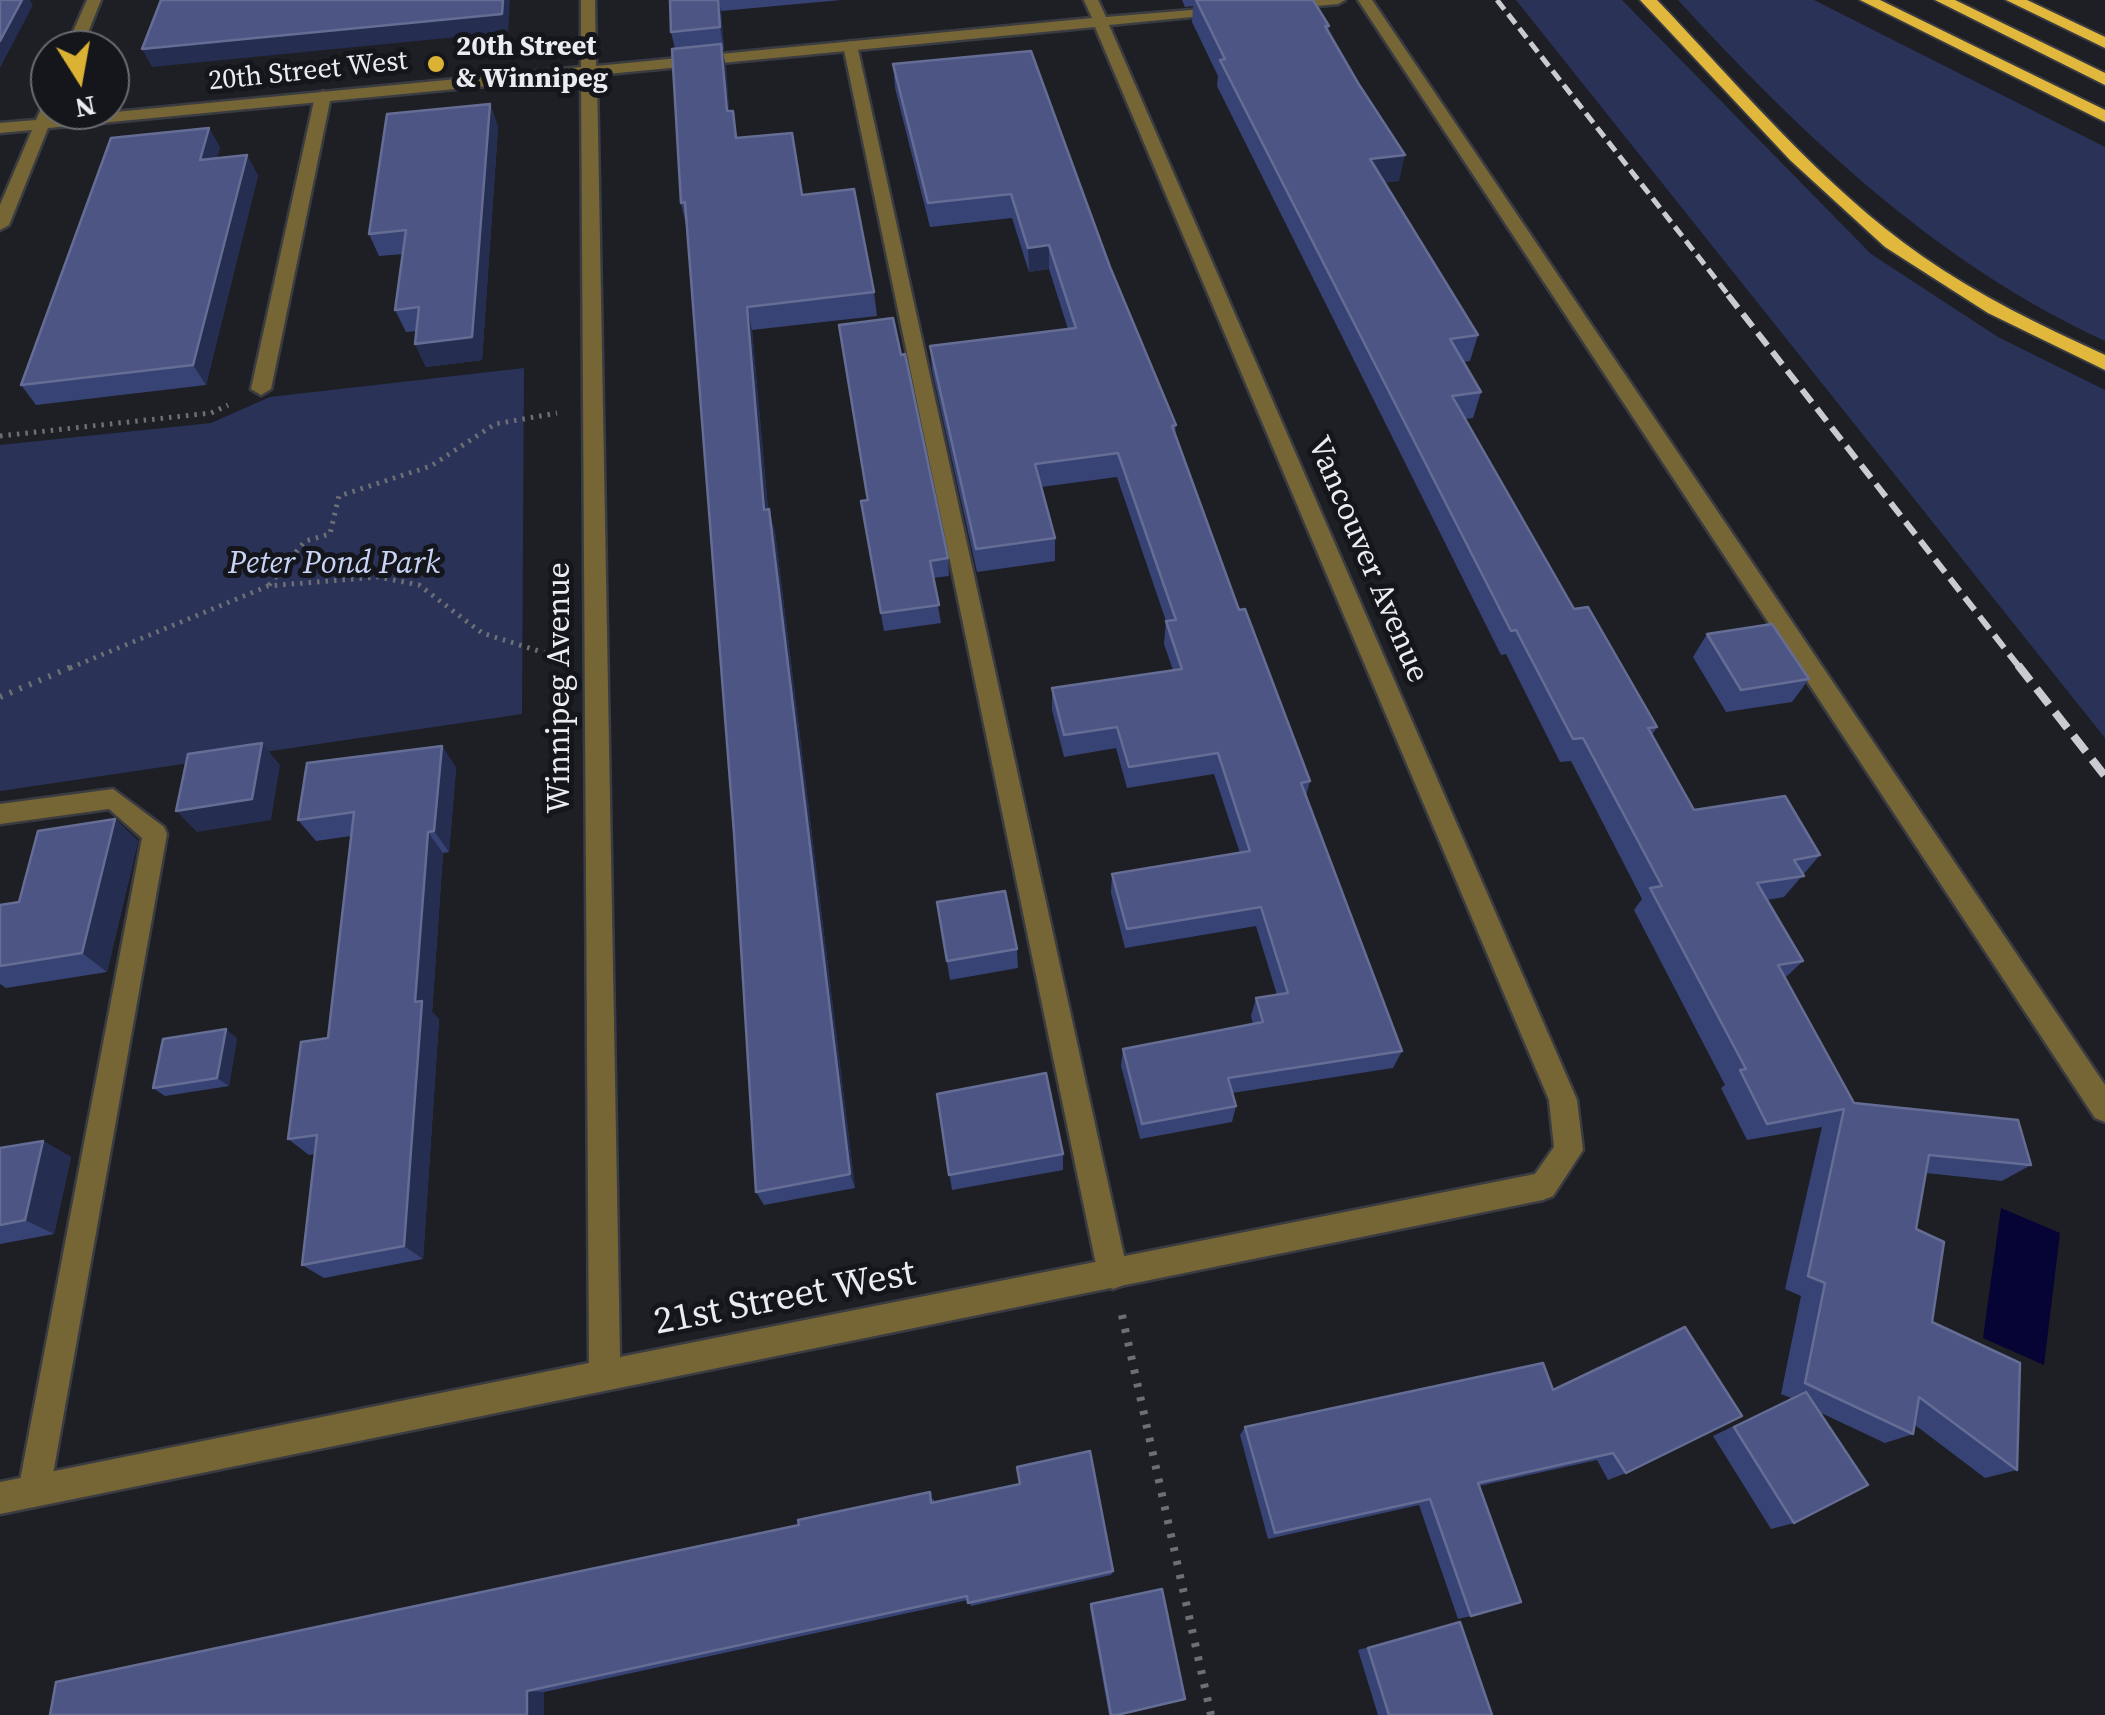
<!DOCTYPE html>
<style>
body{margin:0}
#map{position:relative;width:2105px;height:1715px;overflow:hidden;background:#1d1f25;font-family:"Source Serif 4",serif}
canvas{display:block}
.north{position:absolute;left:30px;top:30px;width:100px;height:100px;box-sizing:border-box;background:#14161c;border:2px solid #6a6c71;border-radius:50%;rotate:169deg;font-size:28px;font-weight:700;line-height:40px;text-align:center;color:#ebecf1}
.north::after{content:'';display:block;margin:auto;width:35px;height:45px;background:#dbb233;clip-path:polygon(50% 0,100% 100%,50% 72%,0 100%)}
</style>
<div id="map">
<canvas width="2105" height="1715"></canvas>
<div class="north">N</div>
</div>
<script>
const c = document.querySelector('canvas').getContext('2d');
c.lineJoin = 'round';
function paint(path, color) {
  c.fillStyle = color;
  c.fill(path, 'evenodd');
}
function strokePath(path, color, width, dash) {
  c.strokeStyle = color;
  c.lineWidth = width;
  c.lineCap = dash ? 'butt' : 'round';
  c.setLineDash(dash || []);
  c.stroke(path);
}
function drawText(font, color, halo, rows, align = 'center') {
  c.font = font + ' "Source Serif 4",serif';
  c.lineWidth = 10;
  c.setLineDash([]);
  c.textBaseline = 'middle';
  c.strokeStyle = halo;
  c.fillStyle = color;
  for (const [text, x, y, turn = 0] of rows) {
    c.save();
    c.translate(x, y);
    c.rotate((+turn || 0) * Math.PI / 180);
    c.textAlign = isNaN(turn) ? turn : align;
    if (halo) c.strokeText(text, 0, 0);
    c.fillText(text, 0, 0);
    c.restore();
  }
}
const green = new Path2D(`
 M 1516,0 L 1622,0 L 1871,254 L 1998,337 L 2105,390 L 2105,738 Z
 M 1678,0 L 1814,0 L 2105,147 L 2105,341 C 1936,263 1803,136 1678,0 Z
 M 524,368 L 522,714 L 0,791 L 0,445 L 211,423 L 270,397 Z`);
const water = new Path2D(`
 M 2001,1208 L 2060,1233 L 2044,1365 L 1983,1338 Z`);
const pathFar2 = new Path2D(`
 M 0,436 L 211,413 L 228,405
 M 269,585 L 305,541 L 330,534 L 339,496 L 431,466 L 495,424 L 557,413
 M 70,668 L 268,586 L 378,577 L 419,585 L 482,633 L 548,654 L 559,653`);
const pathFar1 = new Path2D(`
 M 0,697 L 76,665`);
const path = new Path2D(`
 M 1122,1315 L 1211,1715`);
const service = new Path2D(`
 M 1358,0 L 1372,0 L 2105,1085 L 2105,1122 L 2095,1118 Z
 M 850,41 L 857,45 L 1128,1274 L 1124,1285 L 1113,1289 L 1102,1285 L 1098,1274 L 843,45 Z
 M 323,91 L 331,96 L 271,389 L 261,395 L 251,389 L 315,96 Z
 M 113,789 L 164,827 L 167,834 L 50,1491 L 46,1503 L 34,1507 L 22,1503 L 18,1491 L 142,838 L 109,809 L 0,824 L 0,804 Z`);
const minor = new Path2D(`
 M 87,0 L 101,0 L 81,50 L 65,50 Z
 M 581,0 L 595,0 L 596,66 L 1092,18 L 1084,0 L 1098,0 L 1106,17 L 1228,7 L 1228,13 L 1223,14 L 1109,25 L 1577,1100 L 1583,1150 L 1553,1196 L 1543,1200 L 0,1514 L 0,1482 L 589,1363 L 581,77 L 48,128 L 9,225 L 0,230 L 0,205 L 32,130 L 0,133 L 0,123 L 36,120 L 42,107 L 48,105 L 56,110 L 53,118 L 581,67 ZM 1095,27 L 1549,1100 L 1554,1147 L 1535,1174 L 620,1357 L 597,75 Z
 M 1290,0 L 1345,0 L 1338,4 L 1283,9 L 1276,5 Z`);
const trunk = new Path2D(`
 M 1640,0 L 1657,0 C 1741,88 1822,186 1922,256 C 1979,296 2042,326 2105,355 L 2105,370 L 1988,313 L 1885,247 L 1790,160 Z
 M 1860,0 L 1880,0 L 2105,110 L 2105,122 Z
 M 1935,0 L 1955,0 L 2105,73 L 2105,85 Z
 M 2006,0 L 2027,0 L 2105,37 L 2105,48 Z`);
const railFar2 = new Path2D(`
 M 1497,0 L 1730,297`);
const railFar1 = new Path2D(`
 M 1728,295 L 2020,668`);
const rail = new Path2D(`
 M 2018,665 L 2105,776`);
const wall = new Path2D(`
 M 670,0 L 841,0 L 721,11 L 724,50 L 722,50 L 726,67 L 729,111 L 738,138 L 802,195 L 874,292 L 877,316 L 752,330 L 768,509 L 775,532 L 855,1188 L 764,1205 L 756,1192 L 734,833 L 686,225 L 681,203 L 675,49 L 671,32 Z
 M 1182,0 L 1313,0 L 1329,26 L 1328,31 L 1399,181 L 1385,182 L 1478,335 L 1470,361 L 1464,362 L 1481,392 L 1473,418 L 1465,419 L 1574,609 L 1657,727 L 1652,735 L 1694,810 L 1820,855 L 1784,897 L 1767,900 L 1803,961 L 1785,978 L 1854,1103 L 2031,1165 L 2002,1181 L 1926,1173 L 1916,1229 L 1932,1322 L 2017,1470 L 1985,1478 L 1915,1425 L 1913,1434 L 1885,1443 L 1819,1412 L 1794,1523 L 1771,1529 L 1713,1436 L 1791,1398 L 1781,1394 L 1801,1296 L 1785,1289 L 1822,1127 L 1747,1140 L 1721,1088 L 1725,1085 L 1634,910 L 1642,899 L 1571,761 L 1560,762 L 1506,654 L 1501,655 L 1217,86 L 1218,76 L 1192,22 L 1193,6 L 1185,7 Z
 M 893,64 L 1110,267 L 1176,425 L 1175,433 L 1239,610 L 1310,781 L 1306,796 L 1402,1051 L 1393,1068 L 1232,1093 L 1236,1106 L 1232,1122 L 1140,1139 L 1121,1066 L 1123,1049 L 1253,1024 L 1251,1016 L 1256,998 L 1277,995 L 1256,926 L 1125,948 L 1111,893 L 1112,874 L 1240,853 L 1214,774 L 1127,788 L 1116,748 L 1064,757 L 1052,710 L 1052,688 L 1173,670 L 1164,644 L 1166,621 L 1117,477 L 1041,487 L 1055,538 L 1055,561 L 977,572 L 932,370 L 930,346 L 1068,329 L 1049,269 L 1029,272 L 1012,218 L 930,227 L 895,88 Z
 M 490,104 L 498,127 L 482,360 L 426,367 L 415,344 L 417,331 L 406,332 L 395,310 L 403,254 L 379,256 L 369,234 Z
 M 209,128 L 220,148 L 217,158 L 258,175 L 206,385 L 36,405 L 21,385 Z
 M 861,501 L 948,558 L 949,576 L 933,578 L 941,623 L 884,631 Z
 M 1707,634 L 1809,679 L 1792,702 L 1726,712 L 1693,657 Z
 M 442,746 L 456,768 L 449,852 L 443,853 L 432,1012 L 439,1019 L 423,1259 L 324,1278 L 302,1265 L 315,1154 L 309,1155 L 288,1139 L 328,1038 L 351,836 L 316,841 L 298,820 Z
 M 115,819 L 138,841 L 107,972 L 6,988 L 0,984 L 0,905 L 19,902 Z
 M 937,902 L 1017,949 L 1018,968 L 950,980 Z
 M 237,1038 L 229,1086 L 165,1096 L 153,1088 Z
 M 937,1094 L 1063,1154 L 1063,1170 L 952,1190 Z
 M 43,1141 L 71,1157 L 54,1234 L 0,1244 L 0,1148 Z
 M 1685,1327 L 1626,1473 L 1608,1480 L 1597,1460 L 1479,1486 L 1471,1616 L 1458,1619 L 1419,1505 L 1268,1539 L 1240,1435 L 1245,1427 L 1553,1390 Z
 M 934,1499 L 934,1502 L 1113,1571 L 1111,1575 L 971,1606 L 968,1600 L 544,1692 L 50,1715 Z
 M 1091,1604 L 1117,1715 L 1109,1715 L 1090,1608 Z
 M 1460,1622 L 1492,1715 L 1378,1715 L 1358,1650 Z`);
const shadedWall = new Path2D(`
 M 22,0 L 30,0 L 33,5 L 0,68 L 0,41 Z
 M 503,0 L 510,0 L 508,32 L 152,67 L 142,49 Z
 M 718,0 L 721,11 L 724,50 L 720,27 Z
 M 721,44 L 726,67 L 731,135 L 727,111 Z
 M 490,104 L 498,127 L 482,360 L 426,367 L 415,344 Z
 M 209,128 L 220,148 L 211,180 L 200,160 Z
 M 247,155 L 258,175 L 206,385 L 193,365 Z
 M 1405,155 L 1399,181 L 1365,185 L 1370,159 Z
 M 1049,245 L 1049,269 L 1029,272 L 1028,248 Z
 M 747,307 L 752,330 L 770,532 L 764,510 Z
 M 769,509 L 775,532 L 855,1188 L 850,1174 Z
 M 262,743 L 280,765 L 271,820 L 197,832 L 176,811 Z
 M 442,746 L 456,768 L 449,852 L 434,831 Z
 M 115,819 L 138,841 L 107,972 L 82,953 Z
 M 428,832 L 443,853 L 432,1012 L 439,1019 L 423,1259 L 404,1246 L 415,1002 Z
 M 226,1029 L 237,1038 L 229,1086 L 217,1078 Z
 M 43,1141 L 71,1157 L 54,1234 L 25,1220 Z
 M 527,1691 L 544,1692 L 544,1715 L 527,1715 Z`);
const building = new Path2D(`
 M 0,0 L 22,0 L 0,41 Z
 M 161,0 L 503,0 L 502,14 L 142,49 Z
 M 670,0 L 718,0 L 720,27 L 671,32 Z
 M 1196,0 L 1313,0 L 1329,26 L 1325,26 L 1358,83 L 1405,155 L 1370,159 L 1478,335 L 1450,339 L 1481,392 L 1452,396 L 1574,609 L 1588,607 L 1657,727 L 1648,728 L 1694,810 L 1785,796 L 1820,855 L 1794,860 L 1804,876 L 1757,883 L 1803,961 L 1778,965 L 1854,1103 L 2018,1120 L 2031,1165 L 1929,1155 L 1916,1229 L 1944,1242 L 1932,1322 L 2020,1363 L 2017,1470 L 1919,1397 L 1913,1434 L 1805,1383 L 1825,1283 L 1808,1276 L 1844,1109 L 1767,1124 L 1740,1070 L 1746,1069 L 1650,888 L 1662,886 L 1583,738 L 1573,739 L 1516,630 L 1511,631 L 1220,60 L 1225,59 Z
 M 721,44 L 727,111 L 733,111 L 736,138 L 792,133 L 802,195 L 854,189 L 874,292 L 747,307 L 764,510 L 769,509 L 850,1174 L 756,1192 L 734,833 L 685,202 L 681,203 L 672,49 Z
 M 1031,51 L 1110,267 L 1176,425 L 1172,426 L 1239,610 L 1245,609 L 1310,781 L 1301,783 L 1402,1051 L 1228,1078 L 1236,1106 L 1142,1124 L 1123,1049 L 1263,1022 L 1256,998 L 1288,993 L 1261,907 L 1127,929 L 1112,874 L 1250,851 L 1218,753 L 1129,767 L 1117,727 L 1064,735 L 1052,688 L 1182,669 L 1166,621 L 1176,620 L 1118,453 L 1035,464 L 1055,538 L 976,549 L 930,346 L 1076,328 L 1049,245 L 1028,248 L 1011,194 L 928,203 L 893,64 Z
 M 490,104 L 472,337 L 415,344 L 419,307 L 395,310 L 406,230 L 369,234 L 387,114 Z
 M 209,128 L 200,160 L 247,155 L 193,365 L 21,385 L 111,138 Z
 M 893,318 L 901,355 L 905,354 L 948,558 L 930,561 L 939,605 L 881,613 L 861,501 L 868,500 L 867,495 L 839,325 Z
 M 1772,624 L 1809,679 L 1741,690 L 1707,634 Z
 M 262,743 L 252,799 L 176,811 L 188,754 Z
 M 442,746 L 434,831 L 428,832 L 415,1002 L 422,1001 L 404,1246 L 302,1265 L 317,1135 L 288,1139 L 301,1042 L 328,1038 L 354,812 L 298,820 L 307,763 Z
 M 115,819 L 82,953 L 0,966 L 0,905 L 19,902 L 38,831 Z
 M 1005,891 L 1017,949 L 947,961 L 937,902 Z
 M 226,1029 L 217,1078 L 153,1088 L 163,1039 Z
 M 1046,1073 L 1063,1154 L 949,1175 L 937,1094 Z
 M 43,1141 L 25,1220 L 0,1225 L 0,1148 Z
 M 1685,1327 L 1742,1416 L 1626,1473 L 1613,1453 L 1478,1483 L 1521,1602 L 1471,1616 L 1430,1499 L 1275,1533 L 1245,1427 L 1543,1363 L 1553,1390 Z
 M 1806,1392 L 1868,1485 L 1794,1523 L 1734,1427 Z
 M 1090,1451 L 1113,1571 L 968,1603 L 967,1596 L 527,1691 L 527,1715 L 50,1715 L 56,1682 L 799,1525 L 798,1520 L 930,1492 L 931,1503 L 1020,1484 L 1017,1467 Z
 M 1162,1589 L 1185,1699 L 1117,1715 L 1111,1715 L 1091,1604 Z
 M 1460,1622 L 1492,1715 L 1389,1715 L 1368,1648 Z`);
const markers = [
 [436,64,10,"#dbb233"]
];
const farPoinames = [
 ["20th Street",456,48],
 ["& Winnipeg",456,80]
];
const farStreetnames = [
 ["20th Street West",308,72,-6]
];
const streetNames = [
 ["Vancouver Avenue",1367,560,67],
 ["Winnipeg Avenue",561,688,-90]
];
const parkNames = [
 ["Peter Pond Park",334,565]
];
const nearStreetnames = [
 ["21st Street West",785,1299,-11]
];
paint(green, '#2a3257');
paint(water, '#060335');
strokePath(service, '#3a3c42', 5);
strokePath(minor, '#3a3c42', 5);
strokePath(trunk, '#3a3c42', 4);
strokePath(pathFar2, '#6e6f75', 5, [2.5, 6]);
strokePath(pathFar1, '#6e6f75', 6, [2.5, 8]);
strokePath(path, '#6e6f75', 8, [4, 10]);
paint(service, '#766535');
paint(minor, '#766535');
paint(trunk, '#e1b83c');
strokePath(railFar2, '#cacbd0', 5, [12, 6]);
strokePath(railFar1, '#cacbd0', 6, [16, 8]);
strokePath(rail, '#cacbd0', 8, [20, 10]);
paint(wall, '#384375');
paint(shadedWall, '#252d50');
paint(building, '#4c5583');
strokePath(building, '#656d94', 2.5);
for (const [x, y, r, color] of markers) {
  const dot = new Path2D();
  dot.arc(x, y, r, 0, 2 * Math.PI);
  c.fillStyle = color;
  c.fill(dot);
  strokePath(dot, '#14161c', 4);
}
drawText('bold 28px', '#ebecf1', '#14161c', farPoinames, 'left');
drawText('28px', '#ebecf1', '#14161c', farStreetnames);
drawText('32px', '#ebecf1', '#14161c', streetNames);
drawText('italic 32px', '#cad4f7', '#14161c', parkNames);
drawText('38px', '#ebecf1', '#14161c', nearStreetnames);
</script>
